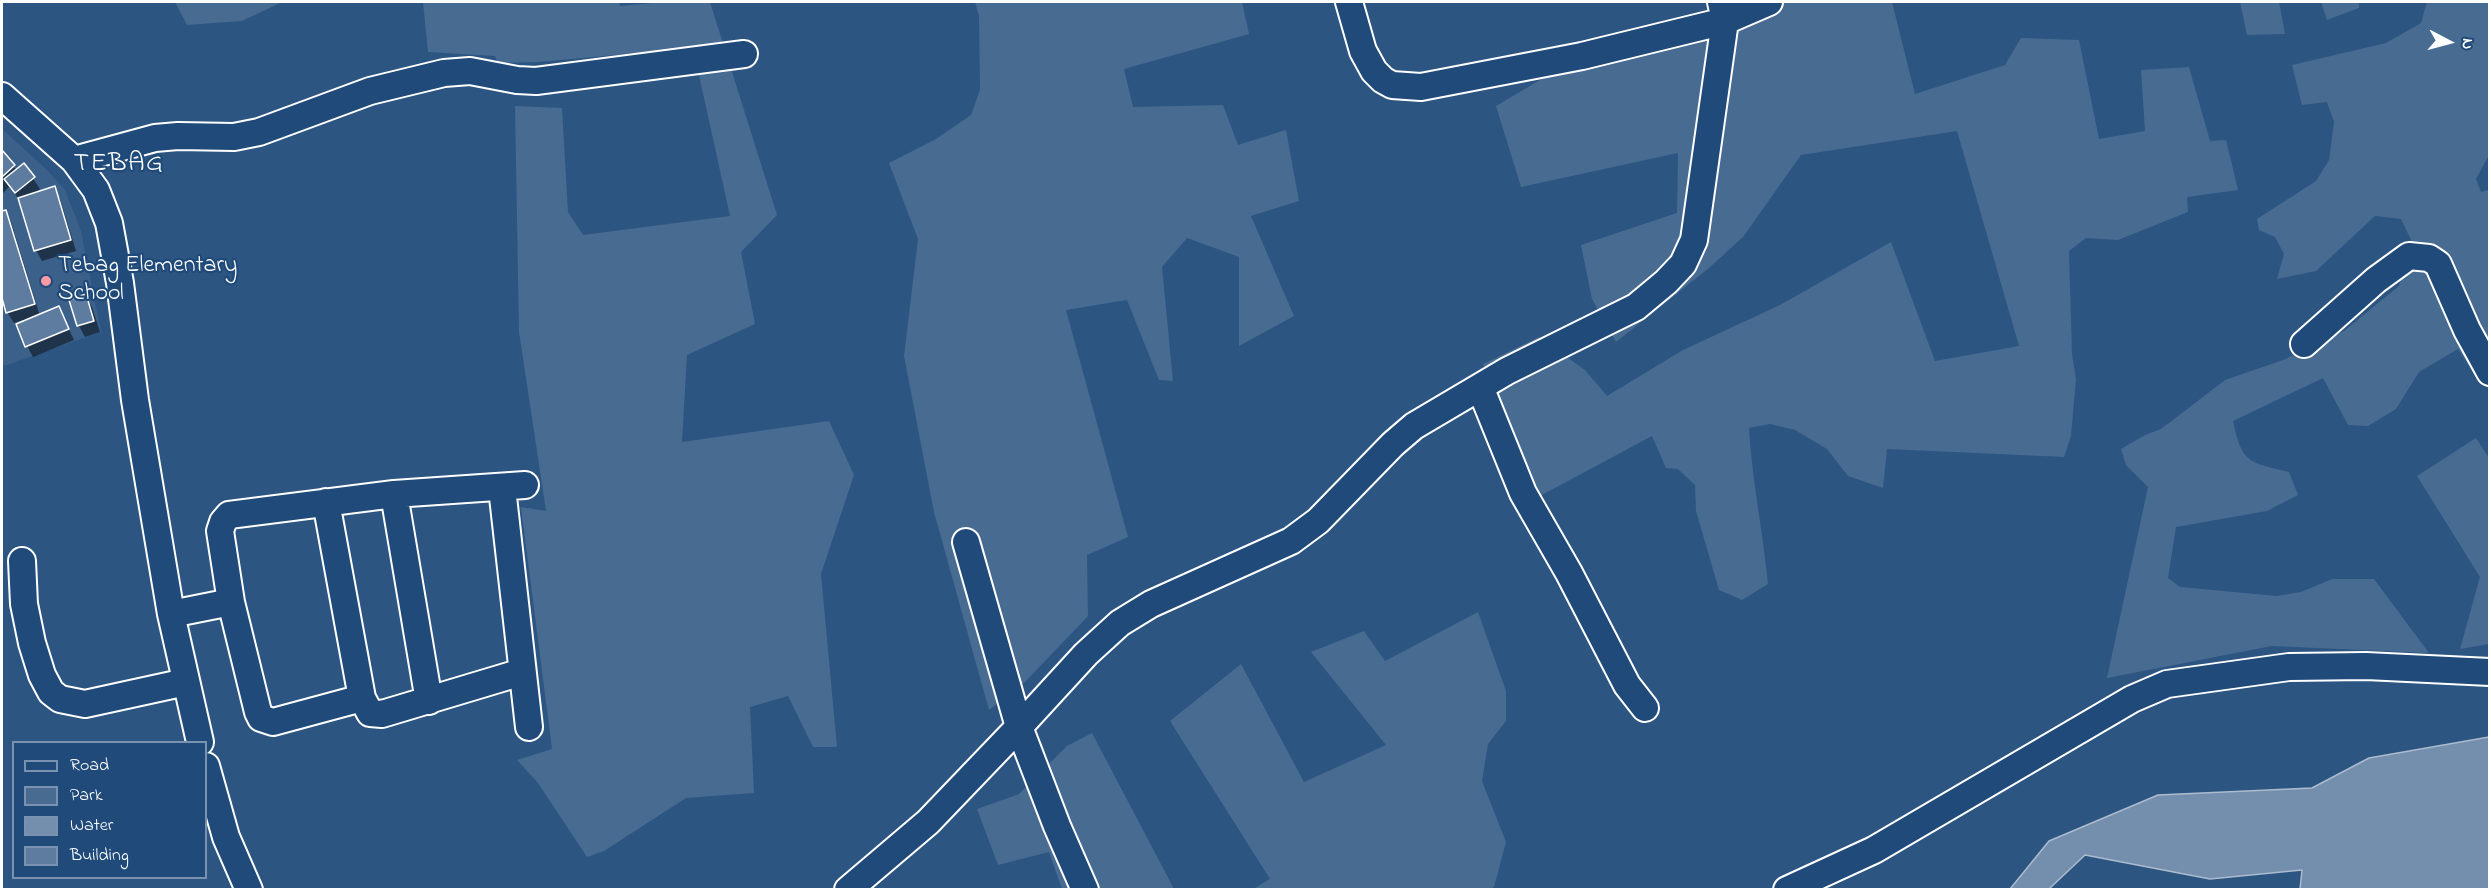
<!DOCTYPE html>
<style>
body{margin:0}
#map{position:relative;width:2491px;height:891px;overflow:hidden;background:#2c5582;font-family:"Indie Flower",sans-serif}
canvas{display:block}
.frame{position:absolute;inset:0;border:3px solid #fff;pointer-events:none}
.legend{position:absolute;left:12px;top:741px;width:195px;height:138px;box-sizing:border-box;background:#1f4a7a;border:2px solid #7992af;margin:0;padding:8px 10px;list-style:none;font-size:18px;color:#fff}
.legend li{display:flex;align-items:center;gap:12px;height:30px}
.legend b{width:30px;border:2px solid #7992af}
.north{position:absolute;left:2419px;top:12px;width:60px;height:60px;-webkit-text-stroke:4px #1f4a7a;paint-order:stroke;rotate:96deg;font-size:16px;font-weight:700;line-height:24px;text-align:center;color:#fff}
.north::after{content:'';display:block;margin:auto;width:21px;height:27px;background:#fff;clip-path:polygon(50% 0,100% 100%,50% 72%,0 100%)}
</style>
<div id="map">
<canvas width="2491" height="891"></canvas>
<div class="frame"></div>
<ul class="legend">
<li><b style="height:8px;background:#1f4a7a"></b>Road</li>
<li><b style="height:16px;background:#486b92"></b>Park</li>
<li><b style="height:16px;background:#748fad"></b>Water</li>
<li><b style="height:16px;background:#5e7c9f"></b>Building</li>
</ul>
<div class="north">N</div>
</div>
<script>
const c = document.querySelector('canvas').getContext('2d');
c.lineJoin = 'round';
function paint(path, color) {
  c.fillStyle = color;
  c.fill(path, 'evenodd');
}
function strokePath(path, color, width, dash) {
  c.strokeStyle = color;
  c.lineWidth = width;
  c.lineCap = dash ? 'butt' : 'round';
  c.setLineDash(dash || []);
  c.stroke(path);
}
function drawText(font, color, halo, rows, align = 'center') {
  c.font = font + ' "Indie Flower",sans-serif';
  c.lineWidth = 4.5;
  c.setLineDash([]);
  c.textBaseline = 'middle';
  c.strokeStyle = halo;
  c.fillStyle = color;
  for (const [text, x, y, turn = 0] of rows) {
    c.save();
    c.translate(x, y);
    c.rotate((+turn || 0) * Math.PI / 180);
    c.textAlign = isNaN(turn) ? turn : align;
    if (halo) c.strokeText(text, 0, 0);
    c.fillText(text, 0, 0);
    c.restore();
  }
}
const built = new Path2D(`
 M 2,129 L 47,170 L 65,190 L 81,231 L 101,332 L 4,366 L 2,358 Z`);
const green = new Path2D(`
 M 175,2 L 298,2 L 280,3 L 242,21 L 187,25 Z
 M 423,2 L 619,2 L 620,6 L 662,2 L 710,2 L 777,215 L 741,252 L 755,324 L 687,355 L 682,442 L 829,421 L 854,475 L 821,574 L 837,747 L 813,747 L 788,696 L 750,707 L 754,793 L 686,798 L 604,851 L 587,857 L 538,783 L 517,760 L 552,749 L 521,507 L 546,511 L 519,332 L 515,106 L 562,108 L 568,212 L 583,235 L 730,216 L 693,48 L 538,62 L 498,63 L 495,56 L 428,52 Z
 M 975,2 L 1242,2 L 1249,34 L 1124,69 L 1133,107 L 1223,105 L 1238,145 L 1286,130 L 1299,201 L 1251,216 L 1294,316 L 1239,346 L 1239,257 L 1187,238 L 1162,267 L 1173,381 L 1159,380 L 1127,300 L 1066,310 L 1128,537 L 1087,555 L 1088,616 L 1025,682 L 989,710 L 934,512 L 904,356 L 918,239 L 889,163 L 936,139 L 971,115 L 980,90 L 979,16 Z
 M 1746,2 L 1892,2 L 1915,94 L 2005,65 L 2021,38 L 2079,40 L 2099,139 L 2145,131 L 2141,70 L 2189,67 L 2210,141 L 2226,140 L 2238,190 L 2187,197 L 2188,212 L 2118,240 L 2086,238 L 2069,251 L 2072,354 L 2076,379 L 2071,436 L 2064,457 L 1887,449 L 1883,488 L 1848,476 L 1827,449 L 1795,430 L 1770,424 L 1749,428 C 1752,481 1763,531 1768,584 L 1742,600 L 1719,590 L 1696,511 L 1695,485 L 1678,469 L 1666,468 L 1652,436 L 1540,496 L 1483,364 L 1539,337 L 1585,370 L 1607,396 L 1683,350 L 1780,305 L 1891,242 L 1935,361 L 2019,346 L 1957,131 L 1801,155 L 1743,237 L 1709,268 L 1616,342 L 1592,299 L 1581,245 L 1677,213 L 1678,153 L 1521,187 L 1496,106 L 1606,41 Z
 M 2240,2 L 2279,2 L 2285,34 L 2247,35 Z
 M 2321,2 L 2359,2 L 2359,8 L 2327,20 Z
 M 2427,2 L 2489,2 L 2489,155 L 2476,179 L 2481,192 L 2489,190 L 2489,369 L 2476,376 L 2458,349 L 2419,372 L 2396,409 L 2368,426 L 2348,425 L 2323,378 L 2233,421 C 2242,464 2249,462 2289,472 L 2298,495 L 2267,511 L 2176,527 L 2168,578 L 2180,587 L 2277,596 L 2301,592 L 2332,579 L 2374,579 L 2429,653 L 2272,646 L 2107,678 L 2148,487 L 2126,465 L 2121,449 L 2145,435 L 2161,429 L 2225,380 L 2283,360 L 2344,331 L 2399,286 L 2411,240 L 2401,219 L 2375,216 L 2316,271 L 2277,279 L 2284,254 L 2275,237 L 2259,230 L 2257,219 L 2316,181 L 2329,160 L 2334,122 L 2327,102 L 2302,105 L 2292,65 L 2386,43 L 2421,23 Z
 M 2476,438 L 2489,458 L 2489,644 L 2460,649 L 2480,577 L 2417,476 Z
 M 1478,612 L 1506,691 L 1506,721 L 1488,744 L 1482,781 L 1506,842 L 1494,887 L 1490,890 L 1253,889 L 1270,879 L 1170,721 L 1241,664 L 1304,782 L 1386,745 L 1311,652 L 1364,631 L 1385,661 Z
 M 1092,733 L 1173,887 L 1171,890 L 1062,889 L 1049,852 L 998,865 L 977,809 L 1019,794 L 1067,746 Z`);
const water = new Path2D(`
 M 2489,737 L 2489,889 L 2300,889 L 2302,870 L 2210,879 L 2085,855 L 2049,889 L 2010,889 L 2049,841 L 2158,795 L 2312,788 L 2369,758 Z`);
const shadow = new Path2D(`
 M 2,152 L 17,171 L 24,165 L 40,189 L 34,194 L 54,188 L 60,199 L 76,251 L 42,261 L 36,250 L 20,201 L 10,186 L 2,194 Z
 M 5,211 L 11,222 L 40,316 L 59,308 L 74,340 L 33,357 L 27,346 L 23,320 L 14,323 L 7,312 L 2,293 L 2,213 Z
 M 86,296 L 92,307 L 100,332 L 85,337 L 79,326 L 71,301 Z`);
const building = new Path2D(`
 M 2,150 L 15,165 L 2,177 Z
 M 24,163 L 35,177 L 15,193 L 4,179 Z
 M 55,186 L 71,240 L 34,251 L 18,198 Z
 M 6,210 L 35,304 L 6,313 L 2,298 L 2,211 Z
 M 86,294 L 94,321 L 77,326 L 69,300 Z
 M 59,306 L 69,329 L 25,347 L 16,324 Z`);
const minor = new Path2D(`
 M 1349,2 L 1363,51 L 1374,71 L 1383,80 L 1392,85 L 1421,87 L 1582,56 L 1725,21 L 1769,2
 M 2,96 L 74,160 L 96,190 L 109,223 L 120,283 L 135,400 L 171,614 L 200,742
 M 74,160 L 155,138 L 178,136 L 234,137 L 259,132 L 370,91 L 444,73 L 470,71 L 517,80 L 536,81 L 744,54
 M 2304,344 L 2376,280 L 2409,256 L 2429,258 L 2438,264 L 2467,330 L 2490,372
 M 1480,387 L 1523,493 L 1569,573 L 1627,685 L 1645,708
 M 502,488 L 529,727
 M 394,494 L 429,701
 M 326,502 L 362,698 L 370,713 L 382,714 L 522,672
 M 966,542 L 1019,727 L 1057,826 L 1085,890
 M 22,561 L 24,604 L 32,643 L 42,675 L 51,692 L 60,699 L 85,704 L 186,682
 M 231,602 L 258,712 L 261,718 L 273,722 L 362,698
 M 171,614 L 231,602 L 220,531 L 223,522 L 229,515 L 394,494 L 525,485
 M 206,766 L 226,837 L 249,890
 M 848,890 L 928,822 L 1019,727 L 1086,654 L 1120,623 L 1151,604 L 1291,541 L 1318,521 L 1393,444 L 1414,426 L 1507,371 L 1636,307 L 1666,282 L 1683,264 L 1694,240 L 1725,21 L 1721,2
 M 1787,890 L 1874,850 L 2132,699 L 2167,684 L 2289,667 L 2366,666 L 2490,672`);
const markers = [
 [46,281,6,"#ff9aa2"]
];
const poiNames = [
 ["Tebag Elementary",58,267],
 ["School",58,295]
];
const quarterNames = [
 ["TEBAG",119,166]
];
paint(built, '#3b618b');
paint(green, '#486b92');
paint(water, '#748fad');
strokePath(water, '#acbcce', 1.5);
paint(shadow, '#0007');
paint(building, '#5e7c9f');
strokePath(building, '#fff', 1.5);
strokePath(minor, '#fff', 30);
strokePath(minor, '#1f4a7a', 26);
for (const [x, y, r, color] of markers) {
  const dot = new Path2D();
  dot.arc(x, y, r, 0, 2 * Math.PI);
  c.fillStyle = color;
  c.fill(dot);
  strokePath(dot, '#1f4a7a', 2);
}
drawText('24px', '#fff', '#1f4a7a', poiNames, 'left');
c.letterSpacing = '1.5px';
drawText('27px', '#fff', '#1f4a7a', quarterNames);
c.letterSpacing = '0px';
</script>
